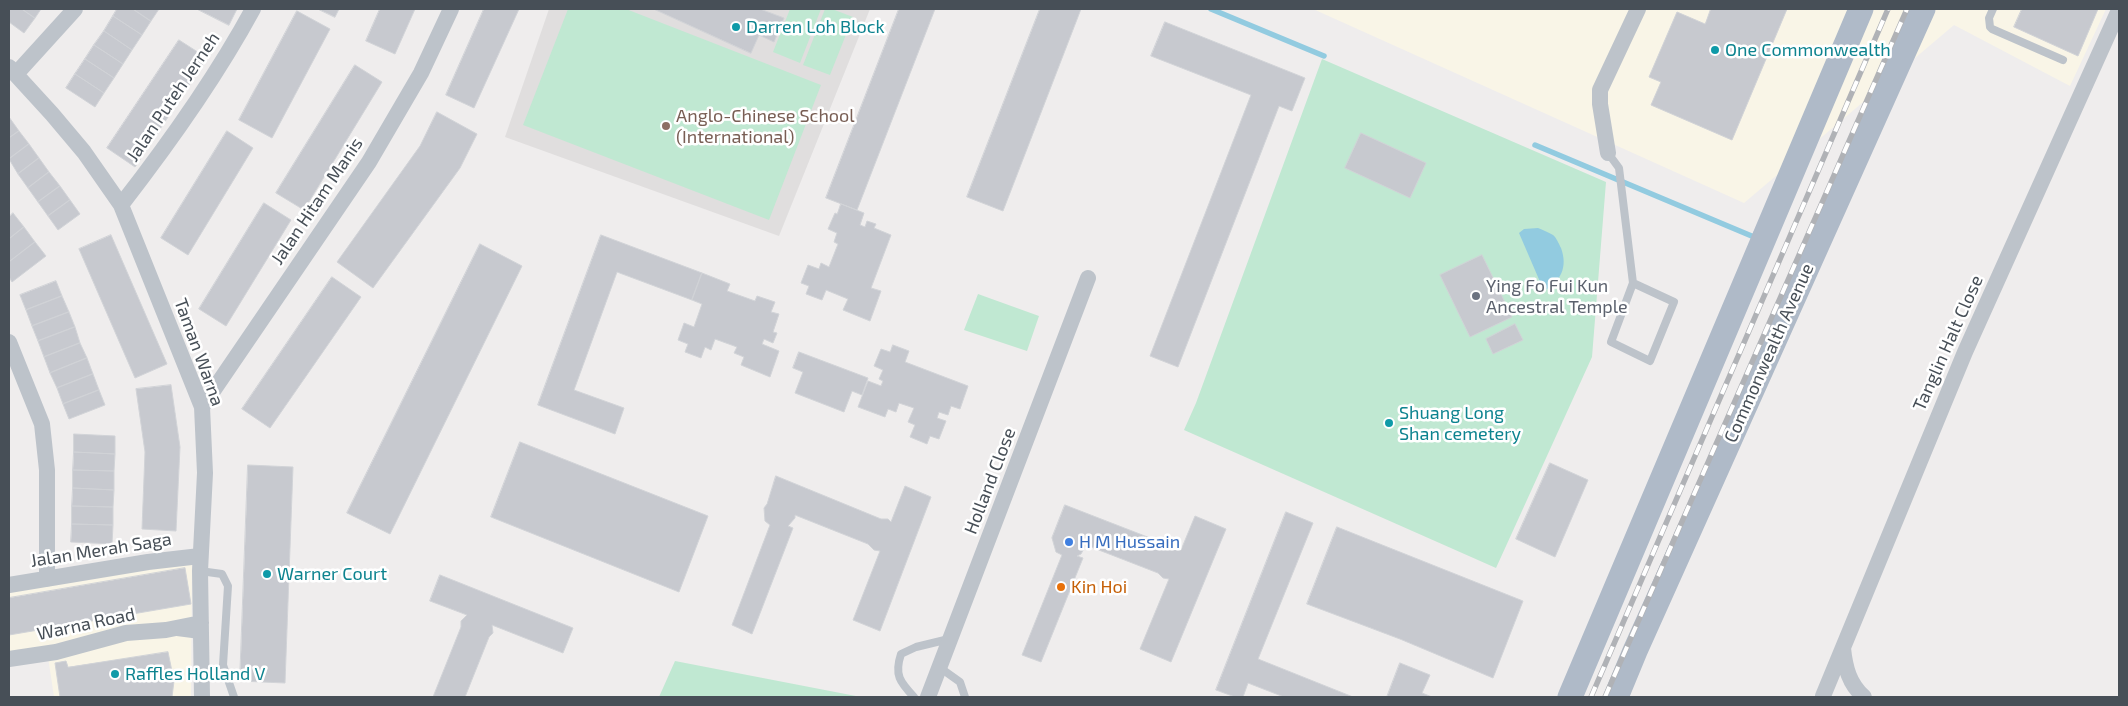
<!DOCTYPE html>
<style>
body{margin:0}
#map{position:relative;width:2128px;height:706px;overflow:hidden;background:#efeded;font-family:"Exo 2",sans-serif}
canvas{display:block}
.frame{position:absolute;inset:0;border:10px solid #474f57;pointer-events:none}
</style>
<div id="map">
<canvas width="2128" height="706"></canvas>
<div class="frame"></div>
</div>
<script>
const c = document.querySelector('canvas').getContext('2d');
c.lineJoin = 'round';
function paint(path, color) {
  c.fillStyle = color;
  c.fill(path, 'evenodd');
}
function strokePath(path, color, width, dash) {
  c.strokeStyle = color;
  c.lineWidth = width;
  c.lineCap = dash ? 'butt' : 'round';
  c.setLineDash(dash || []);
  c.stroke(path);
}
function drawText(font, color, halo, rows, align = 'center') {
  c.font = font + ' "Exo 2",sans-serif';
  c.lineWidth = 5;
  c.setLineDash([]);
  c.textBaseline = 'middle';
  c.strokeStyle = halo;
  c.fillStyle = color;
  for (const [text, x, y, turn = 0] of rows) {
    c.save();
    c.translate(x, y);
    c.rotate((+turn || 0) * Math.PI / 180);
    c.textAlign = isNaN(turn) ? turn : align;
    if (halo) c.strokeText(text, 0, 0);
    c.fillText(text, 0, 0);
    c.restore();
  }
}
const commercial = new Path2D(`
 M 1313,9 L 2106,9 L 2070,86 L 1954,25 L 1744,203 Z
 M 192,561 L 191,697 L 54,697 L 47,650 L 9,656 L 9,591 Z`);
const education = new Path2D(`
 M 549,9 L 870,9 L 779,236 L 505,137 Z`);
const green = new Path2D(`
 M 568,9 L 626,9 L 821,85 L 769,220 L 523,125 Z
 M 790,9 L 821,9 L 800,63 L 773,52 Z
 M 825,9 L 832,9 L 853,17 L 830,75 L 803,65 Z
 M 1322,59 L 1606,182 L 1592,357 L 1496,568 L 1184,430 L 1196,403 Z
 M 978,294 L 1039,316 L 1027,351 L 964,330 Z
 M 675,661 L 861,697 L 659,697 Z`);
const water = new Path2D(`
 M 1538,228 C 1543,230 1548,232 1553,235 C 1556,237 1559,244 1561,248 C 1568,267 1561,281 1544,291 L 1519,233 L 1524,229 Z`);
const stream = new Path2D(`
 M 1211,9 L 1324,56
 M 1535,145 L 1754,237 L 1756,233`);
const building = new Path2D(`
 M 9,9 L 22,9 L 35,18 L 24,33 L 9,22 Z
 M 22,9 L 41,9 L 35,18 Z
 M 117,9 L 133,9 L 151,21 L 142,35 L 113,16 Z
 M 133,9 L 159,9 L 151,21 Z
 M 197,9 L 237,9 L 229,25 Z
 M 318,9 L 339,9 L 335,17 Z
 M 380,9 L 415,9 L 395,54 L 366,41 Z
 M 484,9 L 519,9 L 474,108 L 446,95 Z
 M 654,9 L 760,9 L 784,18 L 774,42 L 759,35 L 751,53 Z
 M 899,9 L 935,9 L 857,210 L 826,198 Z
 M 1040,9 L 1081,9 L 1003,211 L 967,197 Z
 M 1711,9 L 1787,9 L 1732,140 L 1651,105 L 1661,82 L 1649,77 L 1677,12 L 1705,24 Z
 M 2022,9 L 2098,9 L 2078,56 L 2014,27 Z
 M 297,11 L 330,29 L 272,138 L 239,120 Z
 M 113,16 L 142,35 L 132,50 L 104,31 Z
 M 1165,22 L 1305,78 L 1292,111 L 1279,106 L 1178,367 L 1150,356 L 1251,95 L 1151,56 Z
 M 104,31 L 132,50 L 123,64 L 94,45 Z
 M 179,40 L 207,58 L 135,167 L 107,148 Z
 M 94,45 L 123,64 L 114,78 L 85,59 Z
 M 85,59 L 114,78 L 104,93 L 75,74 Z
 M 355,65 L 382,82 L 304,210 L 276,193 Z
 M 75,74 L 104,93 L 95,107 L 66,88 Z
 M 437,112 L 477,134 L 460,168 L 373,288 L 337,262 L 420,146 Z
 M 9,117 L 19,131 L 9,138 Z
 M 19,131 L 29,144 L 9,159 L 9,138 Z
 M 227,131 L 253,148 L 188,255 L 161,238 Z
 M 1361,133 L 1426,163 L 1410,198 L 1345,168 Z
 M 29,144 L 39,158 L 18,174 L 9,159 Z
 M 39,158 L 49,172 L 28,188 L 18,174 Z
 M 49,172 L 60,186 L 38,202 L 28,188 Z
 M 60,186 L 70,200 L 48,216 L 38,202 Z
 M 70,200 L 80,214 L 58,230 L 48,216 Z
 M 264,203 L 291,220 L 226,326 L 199,309 Z
 M 841,204 L 864,213 L 860,225 L 865,227 L 867,221 L 876,224 L 874,228 L 891,235 L 871,288 L 881,291 L 870,321 L 843,310 L 848,299 L 826,290 L 822,300 L 806,294 L 809,286 L 801,283 L 808,265 L 819,269 L 821,263 L 829,267 L 838,244 L 834,242 L 837,233 L 828,229 L 835,213 L 837,214 Z
 M 13,213 L 24,227 L 9,239 L 9,217 Z
 M 24,227 L 35,242 L 9,262 L 9,239 Z
 M 111,235 L 167,364 L 135,378 L 79,249 Z
 M 601,235 L 702,273 L 692,300 L 617,272 L 574,390 L 624,408 L 615,434 L 538,405 Z
 M 35,242 L 46,256 L 12,282 L 9,277 L 9,262 Z
 M 480,244 L 522,266 L 390,534 L 347,513 Z
 M 1482,255 L 1512,317 L 1470,337 L 1440,275 Z
 M 702,273 L 730,284 L 727,291 L 755,301 L 757,296 L 775,302 L 771,312 L 779,314 L 773,332 L 777,333 L 773,343 L 764,339 L 762,344 L 779,351 L 770,377 L 741,365 L 744,357 L 734,353 L 737,347 L 715,339 L 711,350 L 705,347 L 701,358 L 685,352 L 688,344 L 678,340 L 684,323 L 694,327 L 702,304 L 692,300 Z
 M 332,277 L 361,297 L 270,428 L 242,409 Z
 M 56,281 L 62,296 L 26,310 L 20,295 Z
 M 62,296 L 69,312 L 32,326 L 26,310 Z
 M 69,312 L 75,327 L 38,341 L 32,326 Z
 M 1515,324 L 1523,340 L 1493,354 L 1486,339 Z
 M 75,327 L 80,343 L 44,357 L 38,341 Z
 M 80,343 L 87,358 L 50,373 L 44,357 Z
 M 893,345 L 909,351 L 905,362 L 968,386 L 960,409 L 951,406 L 948,415 L 939,412 L 937,418 L 946,421 L 939,439 L 930,436 L 927,444 L 910,437 L 915,425 L 908,422 L 914,408 L 899,403 L 896,412 L 888,409 L 885,417 L 858,407 L 868,381 L 881,386 L 883,381 L 879,379 L 883,370 L 874,366 L 881,349 L 890,352 Z
 M 799,352 L 868,378 L 862,395 L 852,391 L 844,412 L 795,393 L 803,372 L 793,368 Z
 M 87,358 L 93,374 L 57,388 L 50,373 Z
 M 93,374 L 99,390 L 63,404 L 57,388 Z
 M 171,385 L 180,447 L 176,531 L 142,529 L 145,452 L 136,389 Z
 M 99,390 L 105,405 L 69,419 L 63,404 Z
 M 74,434 L 115,436 L 115,454 L 74,452 Z
 M 520,442 L 708,516 L 679,592 L 491,517 Z
 M 74,452 L 115,454 L 114,471 L 73,470 Z
 M 1550,463 L 1588,480 L 1555,557 L 1516,539 Z
 M 248,465 L 293,467 L 285,683 L 240,681 Z
 M 73,470 L 114,471 L 114,490 L 73,488 Z
 M 776,476 L 881,519 L 888,519 L 891,522 L 905,486 L 931,497 L 880,631 L 853,620 L 880,551 L 874,550 L 868,544 L 795,515 L 795,518 L 788,526 L 793,528 L 752,634 L 732,625 L 770,525 L 765,521 L 764,508 L 767,504 Z
 M 73,488 L 114,490 L 113,507 L 72,506 Z
 M 1065,505 L 1181,550 L 1195,516 L 1226,529 L 1171,662 L 1140,649 L 1169,579 L 1163,578 L 1158,573 L 1086,545 L 1081,554 L 1077,556 L 1083,558 L 1041,662 L 1022,655 L 1062,555 L 1056,552 L 1052,538 Z
 M 72,506 L 113,507 L 113,525 L 72,524 Z
 M 1286,512 L 1313,523 L 1258,659 L 1353,697 L 1284,697 L 1248,683 L 1243,697 L 1235,697 L 1216,690 Z
 M 72,524 L 113,525 L 112,544 L 71,542 Z
 M 1337,527 L 1523,601 L 1493,678 L 1400,639 L 1307,604 Z
 M 185,568 L 191,604 L 9,635 L 9,598 Z
 M 440,575 L 573,628 L 563,653 L 492,625 L 493,633 L 489,637 L 465,697 L 433,697 L 461,627 L 461,621 L 467,615 L 430,601 Z
 M 168,652 L 174,681 L 172,697 L 60,697 L 55,663 L 66,661 L 68,667 Z
 M 1400,663 L 1430,675 L 1422,693 L 1432,697 L 1387,697 Z`);
const lane = new Path2D(`
 M 1993,9 L 1989,18 L 1990,27 L 1992,29 L 2063,60
 M 1608,153 L 1619,168 L 1633,283 L 1611,342 L 1650,361 L 1674,302 L 1633,283
 M 200,571 L 222,574 L 228,586 L 223,665 L 234,697
 M 177,632 L 200,635
 M 939,667 L 960,682 L 965,697
 M 914,697 C 900,682 894,675 901,654 L 916,647 L 949,639`);
const street = new Path2D(`
 M 9,67 L 52,114 L 84,152 L 121,205 L 202,407 L 205,473 L 200,571 L 202,697
 M 16,74 L 75,9
 M 1608,153 L 1600,104 L 1600,90 L 1638,9
 M 121,205 C 170,142 215,79 253,9
 M 9,342 L 42,424 L 47,470 L 47,579
 M 202,407 L 369,162 L 421,73 L 451,9
 M 9,585 L 148,562 L 200,556
 M 1843,648 C 1845,667 1849,684 1864,697
 M 9,659 L 56,652 L 126,633 L 166,630 L 201,623
 M 1823,696 L 1965,352 L 2119,10
 M 928,697 L 1088,278`);
const primary = new Path2D(`
 M 1570,697 L 1861,9
 M 1616,697 L 1635,651 L 1923,9`);
const rail = new Path2D(`
 M 1591,697 L 1888,9
 M 1605,697 L 1907,9`);
const markers = [
 [736,27,5,"#0f9aa8"],
 [1715,50,5,"#0f9aa8"],
 [666,126,5,"#8d6e63"],
 [1476,296,5,"#6b7280"],
 [1389,423,5,"#0f9aa8"],
 [1069,542,5,"#3f7fe0"],
 [267,574,5,"#0f9aa8"],
 [1061,587,5,"#e8710a"],
 [115,674,5,"#0f9aa8"]
];
const cultureNames = [
 ["Darren Loh Block",746,27],
 ["One Commonwealth",1725,50],
 ["Shuang Long",1399,413],
 ["Shan cemetery",1399,434],
 ["Warner Court",277,574],
 ["Raffles Holland V",125,674]
];
const streetNames = [
 ["Jalan Puteh Jerneh",173,97,-56],
 ["Jalan Hitam Manis",317,201,-56],
 ["Tanglin Halt Close",1948,343,-66],
 ["Taman Warna",199,352,70],
 ["Commonwealth Avenue",1769,353,-66],
 ["Holland Close",990,481,-69],
 ["Jalan Merah Saga",101,550,-9],
 ["Warna Road",86,624,-12]
];
const educationNames = [
 ["Anglo-Chinese School",676,116],
 ["(International)",676,137]
];
const worshipNames = [
 ["Ying Fo Fui Kun",1486,286],
 ["Ancestral Temple",1486,307]
];
const shopNames = [
 ["H M Hussain",1079,542]
];
const foodNames = [
 ["Kin Hoi",1071,587]
];
paint(commercial, '#f9f5e7');
paint(education, '#e0dede');
paint(green, '#c0e8d2');
paint(water, '#92cbe0');
strokePath(stream, '#92cbe0', 5.5);
paint(building, '#c7c9cf');
strokePath(building, '#d1d3d7', 1);
strokePath(lane, '#bdc3ca', 8);
strokePath(street, '#bdc3ca', 16);
strokePath(primary, '#afbac8', 25);
strokePath(rail, '#b0b2b6', 5.5);
strokePath(rail, '#fff', 4, [11]);
for (const [x, y, r, color] of markers) {
  const dot = new Path2D();
  dot.arc(x, y, r, 0, 2 * Math.PI);
  c.fillStyle = color;
  c.fill(dot);
  strokePath(dot, '#fff', 2);
}
drawText('18px', '#0d838f', '#fff', cultureNames, 'left');
drawText('18px', '#474f57', '#fff', streetNames);
drawText('18px', '#785e54', '#fff', educationNames, 'left');
drawText('18px', '#5b616d', '#fff', worshipNames, 'left');
drawText('18px', '#366cbe', '#fff', shopNames, 'left');
drawText('18px', '#c56008', '#fff', foodNames, 'left');
</script>
